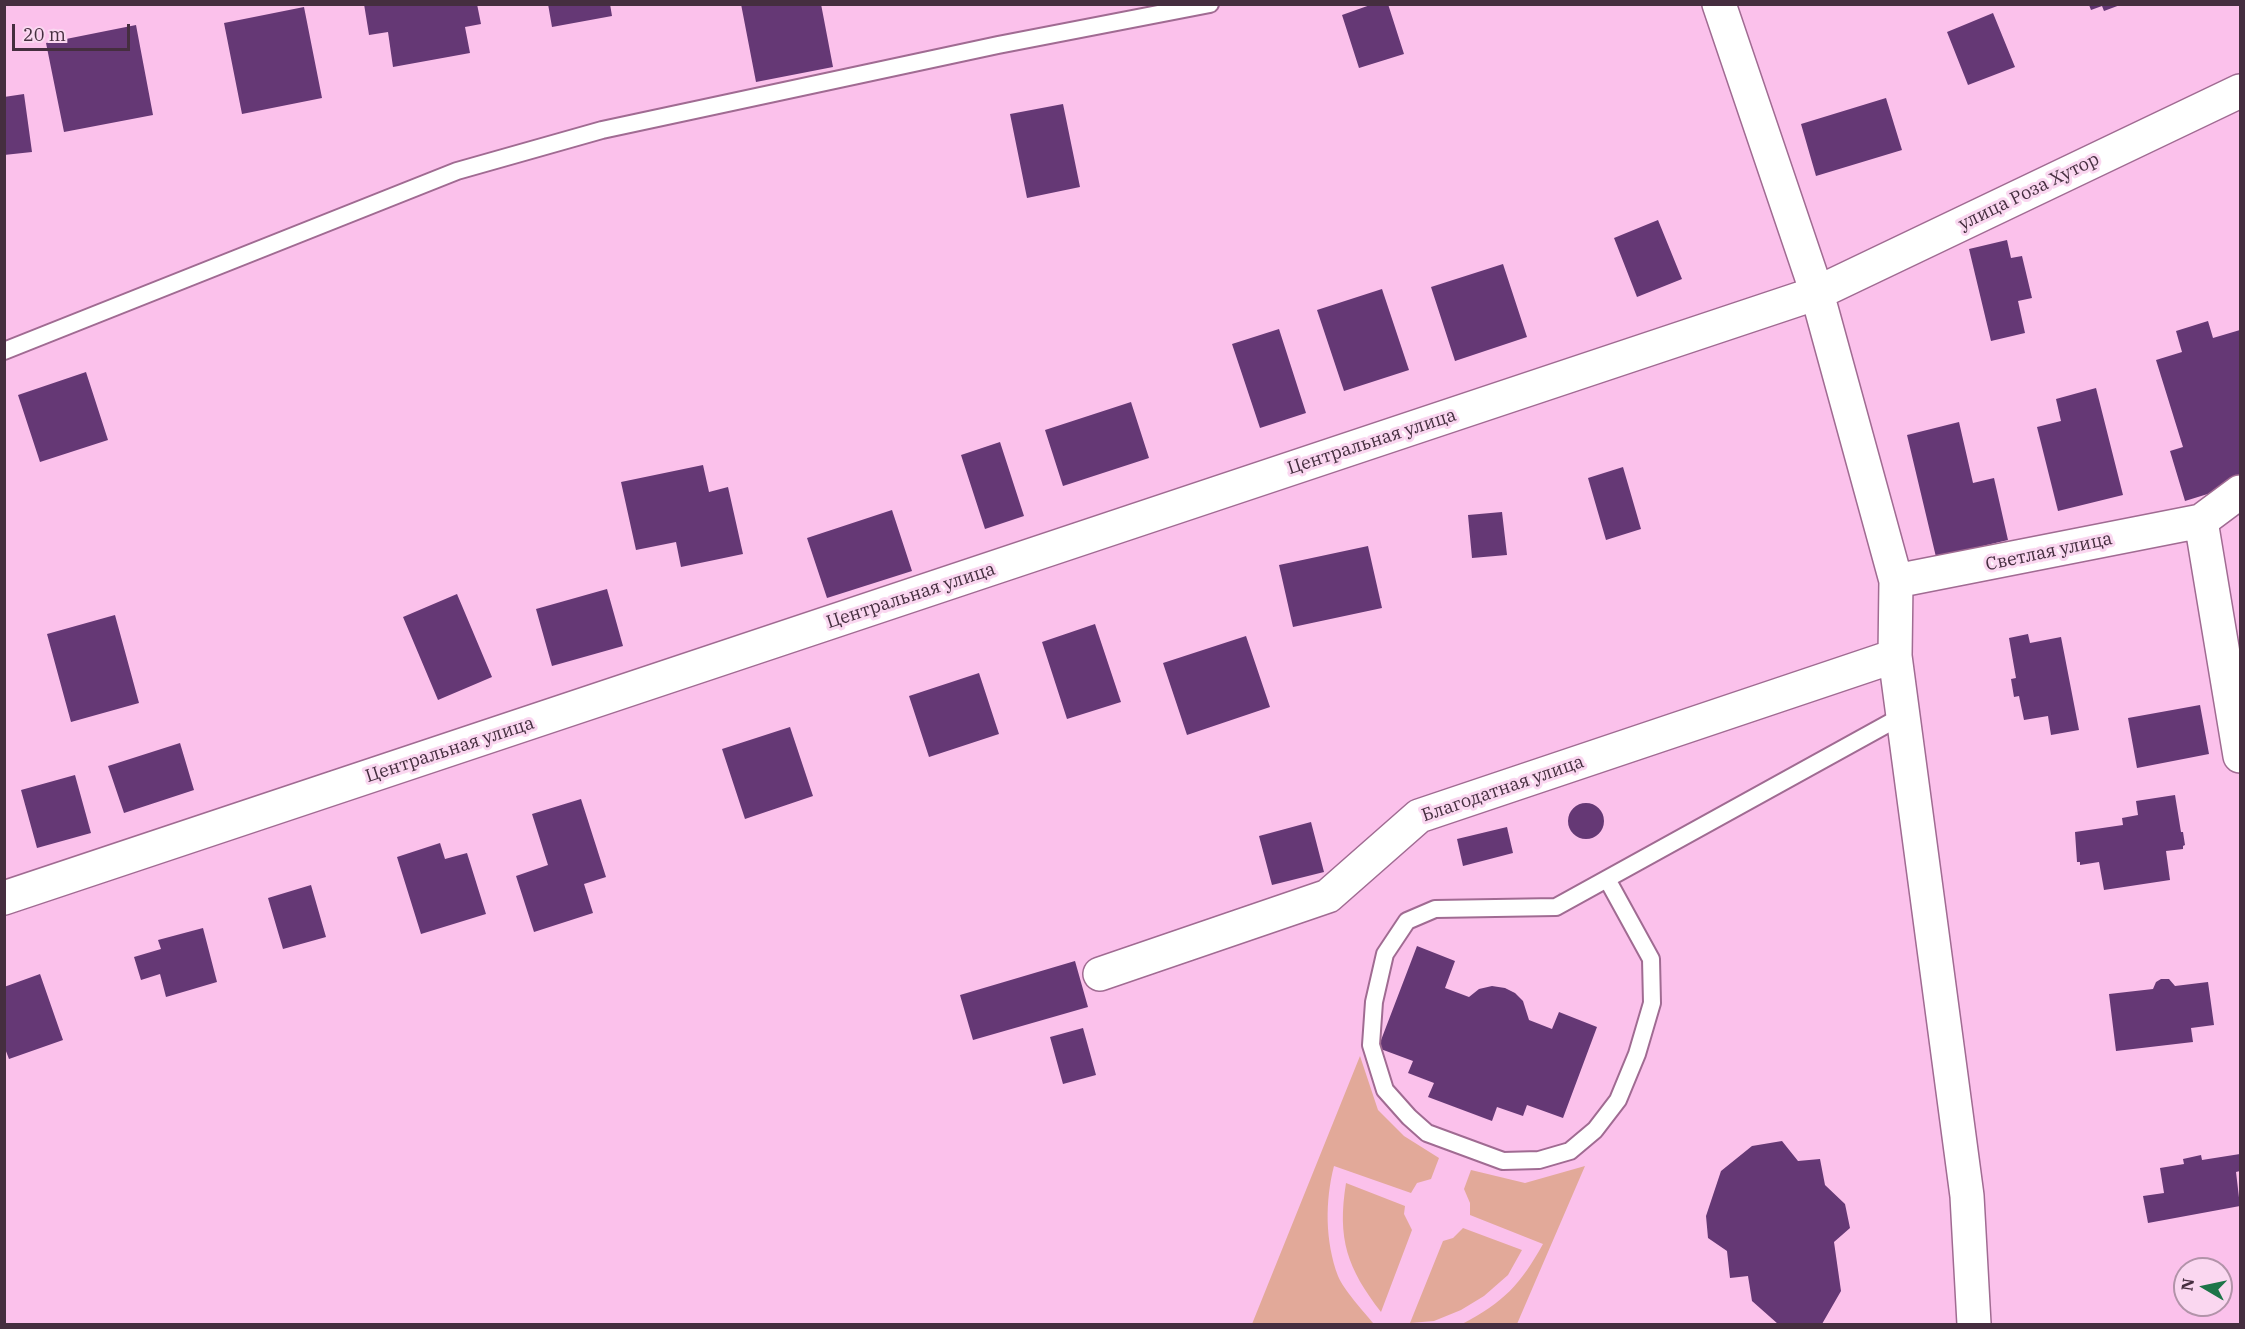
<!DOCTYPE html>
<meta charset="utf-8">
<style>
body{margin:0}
#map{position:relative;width:2245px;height:1329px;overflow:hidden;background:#fbc1eb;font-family:"IBM Plex Serif",serif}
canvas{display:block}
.frame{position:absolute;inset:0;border:6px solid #452e3f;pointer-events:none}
.north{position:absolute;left:2173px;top:1257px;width:60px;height:60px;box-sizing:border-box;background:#fad7f0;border:2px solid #b293a9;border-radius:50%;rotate:279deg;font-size:16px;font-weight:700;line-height:24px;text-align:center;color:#452e3f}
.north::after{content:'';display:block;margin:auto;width:21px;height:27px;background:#1d7549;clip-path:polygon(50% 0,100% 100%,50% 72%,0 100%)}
.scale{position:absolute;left:12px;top:24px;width:118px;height:27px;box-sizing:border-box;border:3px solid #452e3f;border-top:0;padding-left:8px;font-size:18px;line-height:21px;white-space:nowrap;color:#452e3f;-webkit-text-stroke:4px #fad7f0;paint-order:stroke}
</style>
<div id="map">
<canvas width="2245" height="1329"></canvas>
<div class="frame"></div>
<div class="north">N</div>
<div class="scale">20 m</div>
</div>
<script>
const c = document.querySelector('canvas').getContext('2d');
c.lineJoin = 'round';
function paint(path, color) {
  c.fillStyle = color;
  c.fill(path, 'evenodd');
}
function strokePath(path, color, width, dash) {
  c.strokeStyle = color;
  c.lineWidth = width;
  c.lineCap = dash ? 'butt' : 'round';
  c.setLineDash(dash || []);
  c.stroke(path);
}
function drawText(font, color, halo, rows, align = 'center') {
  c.font = font + ' "IBM Plex Serif",serif';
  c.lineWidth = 6;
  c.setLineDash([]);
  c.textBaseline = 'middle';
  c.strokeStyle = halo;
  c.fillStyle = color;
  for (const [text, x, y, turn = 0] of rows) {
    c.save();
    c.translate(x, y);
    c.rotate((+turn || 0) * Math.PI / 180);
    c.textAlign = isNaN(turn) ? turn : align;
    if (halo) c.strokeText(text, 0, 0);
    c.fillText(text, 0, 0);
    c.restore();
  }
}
const green = new Path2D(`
 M 1360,1056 L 1378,1110 L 1404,1136 L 1439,1158 L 1431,1179 L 1417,1183 L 1411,1193 L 1334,1166 C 1325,1201 1325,1241 1338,1276 C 1343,1289 1364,1312 1374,1324 L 1252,1324 Z
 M 1585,1166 L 1517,1324 L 1462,1324 C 1504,1302 1520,1285 1543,1244 L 1470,1215 L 1470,1203 L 1464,1189 L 1471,1170 L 1525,1183 Z
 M 1346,1183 L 1405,1206 L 1404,1214 L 1412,1230 L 1381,1312 C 1347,1268 1337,1239 1346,1183 Z
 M 1463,1228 L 1522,1250 L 1508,1275 L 1484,1296 L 1461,1310 L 1434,1321 L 1410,1323 L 1443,1241 L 1453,1238 Z`);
const building = new Path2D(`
 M 364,4 L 477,4 L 481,24 L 465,27 L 470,53 L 393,67 L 388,32 L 369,35 Z
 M 548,4 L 610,4 L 612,16 L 552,27 Z
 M 741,4 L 821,4 L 833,67 L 756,82 Z
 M 1373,4 L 1388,4 L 1404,54 L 1359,68 L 1342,15 Z
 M 2089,5 L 2120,4 L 2120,5 L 2104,11 L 2102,6 L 2091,10 Z
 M 304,7 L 322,98 L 242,114 L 224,23 Z
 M 1993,13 L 2015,67 L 1968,85 L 1947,32 Z
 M 136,25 L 153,115 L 64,132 L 46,43 Z
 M 24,94 L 32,152 L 4,155 L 4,97 Z
 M 1886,98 L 1902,150 L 1816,176 L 1801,124 Z
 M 1063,104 L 1080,187 L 1027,198 L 1010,114 Z
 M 1658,220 L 1682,279 L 1637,297 L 1614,238 Z
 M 2007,240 L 2011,258 L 2022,256 L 2032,298 L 2018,301 L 2025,333 L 1991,341 L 1969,249 Z
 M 1503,264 L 1527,337 L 1455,361 L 1431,287 Z
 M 1382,289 L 1409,370 L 1344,391 L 1317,310 Z
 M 2208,321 L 2213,338 L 2240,330 L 2240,484 L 2185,501 L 2170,451 L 2183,447 L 2156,360 L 2182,352 L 2176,331 Z
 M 1279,329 L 1306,413 L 1260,428 L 1232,344 Z
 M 86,372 L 108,440 L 40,462 L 18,395 Z
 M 2096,388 L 2123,495 L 2058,511 L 2037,427 L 2061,421 L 2056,399 Z
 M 1131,402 L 1149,458 L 1063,486 L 1045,430 Z
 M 1959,422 L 1973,483 L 1994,478 L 2008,540 L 1936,557 L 1907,435 Z
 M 1000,442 L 1024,516 L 985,529 L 961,455 Z
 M 703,465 L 709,492 L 728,487 L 743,554 L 681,567 L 676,542 L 636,550 L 621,482 Z
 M 1623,467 L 1641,529 L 1606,540 L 1588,478 Z
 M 892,510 L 912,571 L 827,598 L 807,538 Z
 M 1502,512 L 1507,555 L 1472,558 L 1468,515 Z
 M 1368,546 L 1382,608 L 1293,627 L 1279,565 Z
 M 607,589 L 623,646 L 552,666 L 536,609 Z
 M 457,594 L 492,677 L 438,700 L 403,617 Z
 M 115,615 L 139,703 L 71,722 L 47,634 Z
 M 1095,624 L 1121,702 L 1067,719 L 1042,642 Z
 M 2028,634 L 2030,643 L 2061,637 L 2079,730 L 2051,735 L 2048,716 L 2024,720 L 2019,696 L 2014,697 L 2011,679 L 2016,678 L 2009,638 Z
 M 1246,636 L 1270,707 L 1187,735 L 1163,663 Z
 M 979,673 L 999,734 L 929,757 L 909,696 Z
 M 2200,705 L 2209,754 L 2137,768 L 2128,718 Z
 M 790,727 L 813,796 L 745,819 L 722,749 Z
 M 180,743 L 194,790 L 124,813 L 108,766 Z
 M 75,775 L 91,833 L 37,848 L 21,790 Z
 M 2175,795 L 2181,832 L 2183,832 L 2185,845 L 2183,846 L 2183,849 L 2166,851 L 2170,880 L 2104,890 L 2099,862 L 2080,865 L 2080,862 L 2077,862 L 2075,832 L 2123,825 L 2122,818 L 2138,815 L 2136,801 Z
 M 581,799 L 606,877 L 584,884 L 593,913 L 534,932 L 516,876 L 548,865 L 532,814 Z
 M1568 821a18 18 0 1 1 36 0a18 18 0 1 1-36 0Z
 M 1311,822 L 1324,872 L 1272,885 L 1259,836 Z
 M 1507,827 L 1513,853 L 1463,866 L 1457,839 Z
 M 440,843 L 445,859 L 467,853 L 486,914 L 421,934 L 397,857 Z
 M 311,885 L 326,937 L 283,949 L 268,898 Z
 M 203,928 L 217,982 L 166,997 L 160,974 L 141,980 L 134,957 L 161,949 L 158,940 Z
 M 1417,946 L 1455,961 L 1445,988 L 1469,997 L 1479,989 L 1492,986 L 1505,988 L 1515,993 L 1523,1001 L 1529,1020 L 1552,1029 L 1559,1012 L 1597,1027 L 1563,1118 L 1527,1105 L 1523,1116 L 1497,1107 L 1492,1121 L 1428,1097 L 1434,1083 L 1408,1073 L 1413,1061 L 1378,1048 Z
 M 1075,961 L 1088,1007 L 973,1040 L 960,995 Z
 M 40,974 L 63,1040 L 9,1059 L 4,1046 L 4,987 Z
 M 2161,979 L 2169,979 L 2175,986 L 2208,982 L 2214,1025 L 2191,1028 L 2193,1042 L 2116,1051 L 2109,994 L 2153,989 L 2156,982 Z
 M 1083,1028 L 1096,1075 L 1063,1084 L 1050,1037 Z
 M 1782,1141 L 1798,1161 L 1820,1159 L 1825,1185 L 1845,1204 L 1850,1228 L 1834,1242 L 1841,1291 L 1822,1324 L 1778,1324 L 1752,1301 L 1748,1276 L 1730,1278 L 1727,1251 L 1708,1238 L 1706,1216 L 1721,1171 L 1752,1146 Z
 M 2240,1154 L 2240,1171 L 2236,1172 L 2240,1206 L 2148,1223 L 2143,1196 L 2164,1193 L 2160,1168 L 2184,1164 L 2183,1159 L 2201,1155 L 2202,1160 Z`);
const lane = new Path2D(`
 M 4,351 L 457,171 L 602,130 L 998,45 L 1210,4
 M 1607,879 L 1651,959 L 1652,1003 L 1637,1054 L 1618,1100 L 1595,1130 L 1570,1151 L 1539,1160 L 1503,1161 L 1427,1133 L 1409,1117 L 1385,1090 L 1371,1045 L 1374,1002 L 1385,954 L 1407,921 L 1435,909 L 1556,907 L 1902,716`);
const street = new Path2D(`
 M 1719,4 L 1817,293 L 1896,581 L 1895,656 L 1967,1196 L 1974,1324
 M 2201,521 L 2240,756
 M 1896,581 L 2201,521 L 2240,492
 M 4,898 L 1817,293 L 2240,91
 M 1100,974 L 1328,896 L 1419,816 L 1895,656`);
const streetNames = [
 ["улица Роза Хутор",2029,192,-26],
 ["Центральная улица",1372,442,-18],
 ["Светлая улица",2049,552,-12],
 ["Центральная улица",911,596,-18],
 ["Центральная улица",450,750,-18],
 ["Благодатная улица",1503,789,-19]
];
paint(green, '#e2a999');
paint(building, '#653875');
strokePath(lane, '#a06b92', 20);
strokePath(street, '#a06b92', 36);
strokePath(lane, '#fff', 16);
strokePath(street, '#fff', 33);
drawText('18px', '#452e3f', '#fad7f0', streetNames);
</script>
